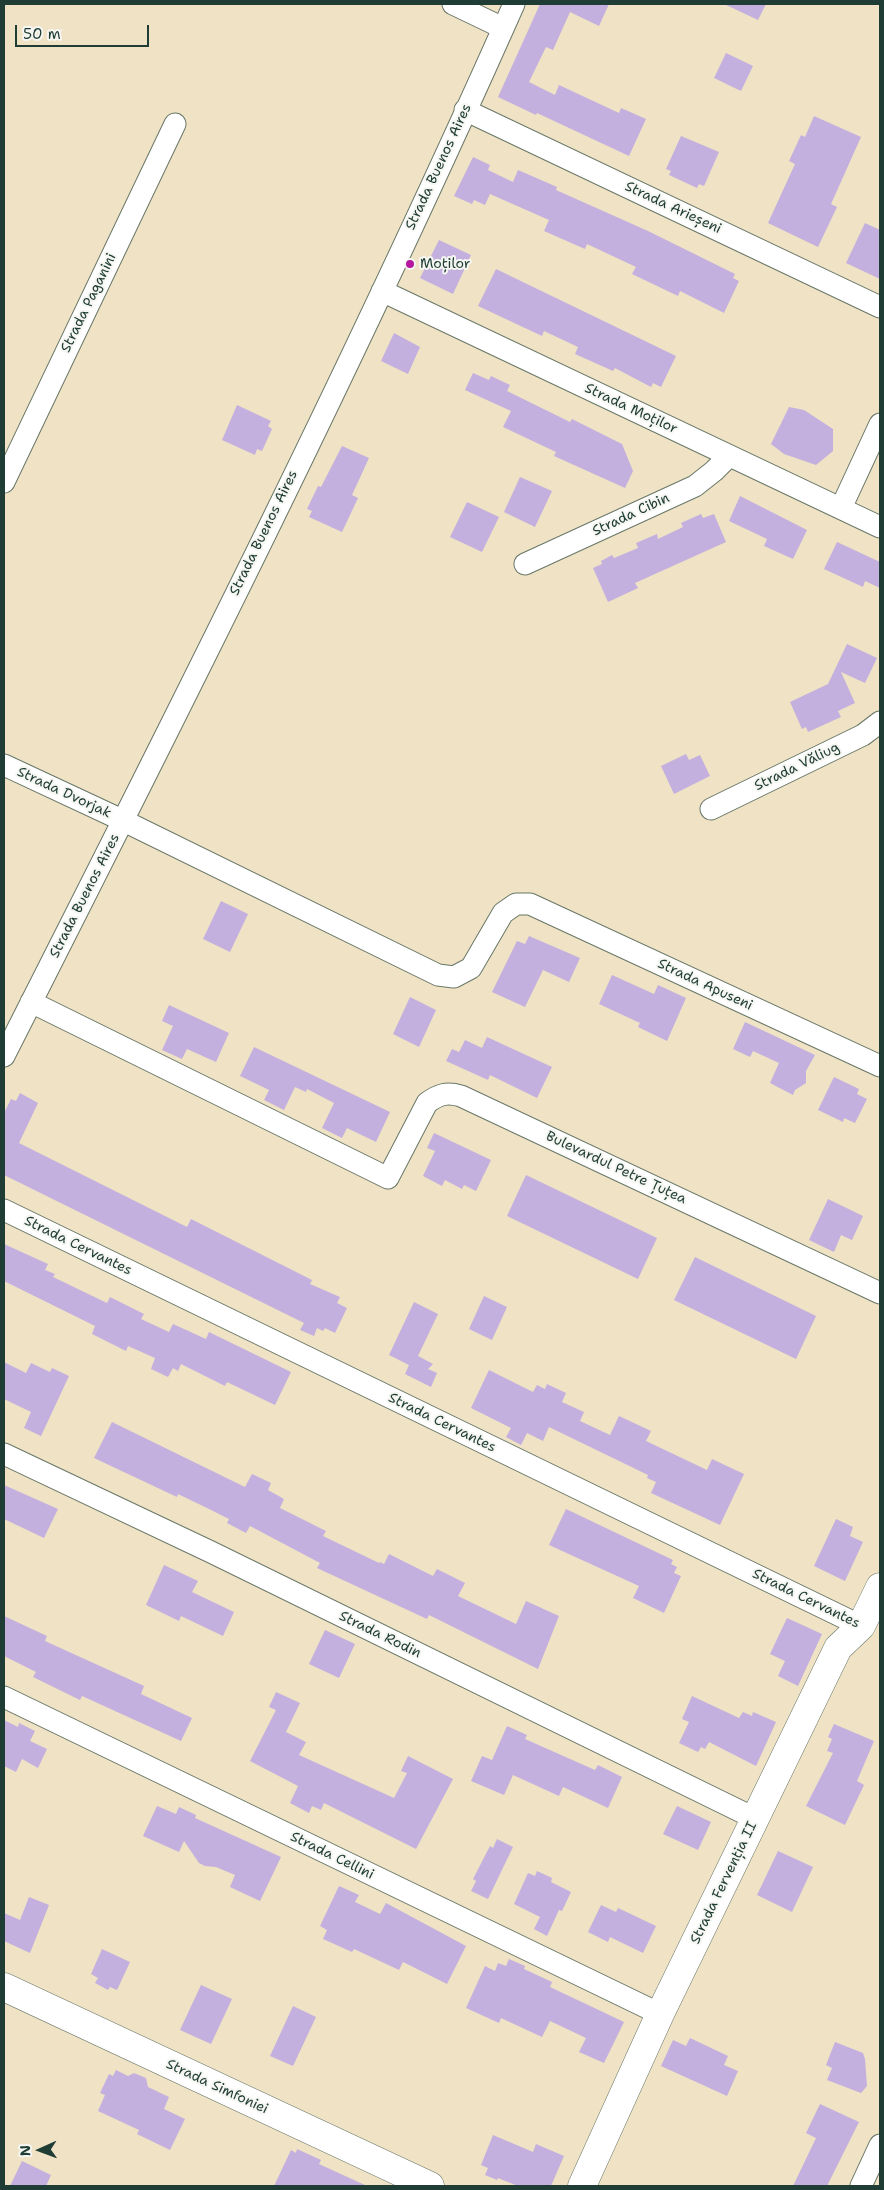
<!DOCTYPE html>
<meta charset="utf-8">
<style>
body{margin:0}
#map{position:relative;width:884px;height:2190px;overflow:hidden;background:#efe2c5;font-family:"Shantell Sans",sans-serif}
canvas{display:block}
.frame{position:absolute;inset:0;border:5px solid #1f3d34;pointer-events:none}
.north{position:absolute;left:15px;top:2125px;width:50px;height:50px;-webkit-text-stroke:4px #f6f6f2;paint-order:stroke;rotate:268deg;font-size:14px;font-weight:700;line-height:20px;text-align:center;color:#1f3d34}
.north::after{content:'';display:block;margin:auto;width:18px;height:22px;background:#1f3d34;clip-path:polygon(50% 0,100% 100%,50% 72%,0 100%)}
.scale{position:absolute;left:15px;top:25px;width:134px;height:22px;box-sizing:border-box;border:2px solid #1f3d34;border-top:0;padding-left:6px;font-size:15px;line-height:18px;white-space:nowrap;color:#1f3d34;-webkit-text-stroke:4px #f6f6f2;paint-order:stroke}
</style>
<div id="map">
<canvas width="884" height="2190"></canvas>
<div class="frame"></div>
<div class="north">N</div>
<div class="scale">50 m</div>
</div>
<script>
const c = document.querySelector('canvas').getContext('2d');
c.lineJoin = 'round';
function paint(path, color) {
  c.fillStyle = color;
  c.fill(path, 'evenodd');
}
function strokePath(path, color, width, dash) {
  c.strokeStyle = color;
  c.lineWidth = width;
  c.lineCap = dash ? 'butt' : 'round';
  c.setLineDash(dash || []);
  c.stroke(path);
}
function drawText(font, color, halo, rows, align = 'center') {
  c.font = font + ' "Shantell Sans",sans-serif';
  c.lineWidth = 4;
  c.setLineDash([]);
  c.textBaseline = 'middle';
  c.strokeStyle = halo;
  c.fillStyle = color;
  for (const [text, x, y, turn = 0] of rows) {
    c.save();
    c.translate(x, y);
    c.rotate((+turn || 0) * Math.PI / 180);
    c.textAlign = isNaN(turn) ? turn : align;
    if (halo) c.strokeText(text, 0, 0);
    c.fillText(text, 0, 0);
    c.restore();
  }
}
const building = new Path2D(`
 M 540,4 L 609,4 L 599,26 L 570,12 L 553,50 L 546,47 L 529,82 L 555,95 L 559,85 L 619,113 L 621,108 L 646,119 L 629,156 L 537,113 L 536,115 L 498,97 Z
 M 724,4 L 766,4 L 758,20 Z
 M 726,53 L 753,66 L 741,91 L 714,78 Z
 M 814,116 L 861,137 L 831,204 L 837,207 L 818,247 L 768,223 L 795,164 L 789,161 L 801,135 L 805,137 Z
 M 681,136 L 719,152 L 704,186 L 699,184 L 697,188 L 669,175 L 671,171 L 666,169 Z
 M 473,157 L 490,165 L 488,170 L 513,182 L 518,170 L 557,187 L 556,190 L 648,231 L 735,274 L 733,278 L 739,281 L 724,313 L 680,291 L 678,296 L 632,274 L 636,267 L 587,244 L 585,249 L 544,231 L 549,220 L 490,194 L 485,205 L 474,200 L 472,204 L 454,196 Z
 M 865,223 L 880,230 L 880,279 L 846,263 Z
 M 439,240 L 471,255 L 453,294 L 420,278 Z
 M 496,269 L 676,356 L 661,387 L 653,383 L 651,387 L 615,368 L 613,371 L 575,354 L 578,347 L 544,331 L 542,336 L 478,306 Z
 M 394,333 L 420,347 L 408,374 L 381,361 Z
 M 473,373 L 489,380 L 491,376 L 510,385 L 507,391 L 570,422 L 572,419 L 622,444 L 633,471 L 625,488 L 554,456 L 556,452 L 503,427 L 511,411 L 465,390 Z
 M 237,405 L 271,421 L 268,426 L 272,429 L 262,451 L 257,449 L 255,455 L 222,440 Z
 M 789,407 L 804,410 L 833,429 L 833,451 L 816,465 L 784,454 L 771,444 Z
 M 342,446 L 369,458 L 352,495 L 358,498 L 342,532 L 309,517 L 312,511 L 307,509 L 318,486 L 321,487 Z
 M 520,477 L 552,491 L 535,527 L 504,512 Z
 M 740,496 L 807,530 L 793,559 L 764,546 L 767,539 L 729,521 Z
 M 467,502 L 499,517 L 482,552 L 450,537 Z
 M 701,514 L 703,518 L 714,514 L 726,542 L 635,583 L 638,588 L 608,602 L 593,568 L 602,564 L 601,561 L 612,555 L 614,558 L 638,548 L 636,543 L 657,534 L 658,539 L 683,527 L 681,523 Z
 M 837,542 L 880,562 L 880,588 L 865,581 L 863,587 L 824,569 Z
 M 847,644 L 877,658 L 865,683 L 841,672 L 855,703 L 838,711 L 841,717 L 808,732 L 806,727 L 802,729 L 790,702 L 828,684 Z
 M 686,754 L 689,760 L 700,755 L 710,776 L 674,794 L 661,766 Z
 M 221,901 L 248,914 L 230,952 L 203,939 Z
 M 529,936 L 580,958 L 569,982 L 543,970 L 525,1007 L 492,992 L 517,941 L 525,944 Z
 M 612,975 L 654,994 L 658,985 L 686,998 L 667,1041 L 638,1027 L 640,1023 L 599,1004 Z
 M 410,997 L 436,1010 L 419,1047 L 393,1034 Z
 M 169,1005 L 229,1033 L 216,1062 L 187,1049 L 182,1059 L 162,1050 L 173,1026 L 162,1021 Z
 M 745,1022 L 815,1055 L 806,1071 L 806,1083 L 795,1090 L 793,1095 L 770,1083 L 779,1063 L 753,1051 L 750,1057 L 733,1049 Z
 M 487,1037 L 552,1067 L 537,1098 L 490,1075 L 488,1080 L 446,1061 L 452,1049 L 459,1052 L 465,1040 L 482,1048 Z
 M 254,1047 L 390,1112 L 376,1142 L 347,1128 L 342,1138 L 322,1128 L 334,1103 L 307,1089 L 306,1092 L 295,1087 L 284,1110 L 264,1100 L 269,1090 L 240,1076 Z
 M 834,1077 L 859,1089 L 857,1094 L 867,1099 L 855,1123 L 844,1118 L 843,1122 L 818,1110 Z
 M 20,1093 L 38,1103 L 19,1143 L 187,1227 L 191,1219 L 312,1280 L 310,1284 L 340,1297 L 337,1303 L 347,1308 L 335,1333 L 325,1328 L 323,1331 L 317,1328 L 314,1336 L 300,1330 L 304,1323 L 4,1175 L 4,1113 L 11,1099 L 16,1101 Z
 M 434,1133 L 491,1160 L 476,1191 L 464,1185 L 462,1189 L 445,1180 L 442,1186 L 423,1176 L 435,1151 L 427,1148 Z
 M 526,1175 L 657,1238 L 638,1279 L 507,1216 Z
 M 828,1199 L 863,1216 L 852,1240 L 841,1235 L 834,1252 L 809,1240 Z
 M 4,1244 L 48,1264 L 45,1270 L 55,1274 L 53,1277 L 107,1303 L 110,1297 L 144,1314 L 141,1319 L 169,1332 L 173,1324 L 206,1339 L 209,1332 L 291,1372 L 275,1405 L 227,1382 L 225,1386 L 181,1364 L 178,1371 L 173,1368 L 168,1377 L 151,1369 L 155,1358 L 128,1346 L 126,1351 L 92,1334 L 95,1326 L 4,1281 Z
 M 695,1257 L 816,1316 L 796,1359 L 674,1300 Z
 M 484,1296 L 507,1307 L 492,1340 L 469,1329 Z
 M 414,1302 L 438,1314 L 418,1356 L 433,1364 L 428,1369 L 437,1373 L 431,1387 L 405,1374 L 409,1365 L 389,1355 Z
 M 4,1362 L 26,1373 L 31,1363 L 50,1372 L 52,1368 L 69,1376 L 41,1436 L 24,1428 L 31,1412 L 4,1399 Z
 M 489,1370 L 533,1392 L 537,1385 L 545,1389 L 547,1384 L 566,1393 L 562,1402 L 584,1412 L 580,1421 L 610,1435 L 619,1416 L 651,1431 L 646,1441 L 707,1470 L 712,1459 L 744,1474 L 720,1525 L 651,1493 L 656,1482 L 647,1478 L 648,1475 L 549,1427 L 543,1441 L 527,1433 L 521,1445 L 506,1437 L 511,1428 L 471,1408 Z
 M 112,1422 L 245,1487 L 252,1474 L 271,1483 L 268,1490 L 284,1499 L 280,1508 L 326,1531 L 323,1536 L 379,1563 L 380,1562 L 384,1564 L 389,1554 L 433,1576 L 437,1569 L 465,1583 L 458,1596 L 516,1624 L 526,1601 L 559,1616 L 538,1669 L 429,1615 L 427,1619 L 317,1568 L 320,1563 L 250,1526 L 246,1533 L 227,1523 L 229,1519 L 205,1507 L 178,1494 L 177,1497 L 94,1458 Z
 M 4,1485 L 58,1509 L 44,1538 L 4,1519 Z
 M 566,1509 L 673,1560 L 671,1564 L 677,1567 L 674,1573 L 681,1576 L 664,1613 L 633,1598 L 639,1586 L 549,1545 Z
 M 836,1519 L 853,1527 L 850,1536 L 863,1542 L 845,1581 L 814,1566 Z
 M 164,1565 L 198,1581 L 192,1592 L 234,1612 L 223,1636 L 181,1616 L 179,1621 L 146,1605 Z
 M 4,1616 L 47,1636 L 45,1641 L 144,1686 L 141,1694 L 192,1718 L 181,1741 L 82,1696 L 80,1700 L 33,1677 L 36,1672 L 4,1656 Z
 M 787,1618 L 822,1634 L 798,1686 L 778,1676 L 785,1661 L 770,1654 Z
 M 325,1630 L 355,1644 L 339,1678 L 309,1664 Z
 M 276,1692 L 300,1703 L 286,1732 L 306,1742 L 299,1755 L 394,1798 L 407,1773 L 401,1771 L 408,1756 L 453,1779 L 416,1849 L 324,1803 L 321,1810 L 312,1806 L 309,1813 L 290,1803 L 298,1786 L 250,1761 L 276,1710 L 269,1707 Z
 M 692,1696 L 739,1718 L 743,1712 L 752,1716 L 753,1712 L 776,1722 L 756,1766 L 709,1742 L 705,1749 L 701,1747 L 698,1752 L 679,1743 L 689,1722 L 682,1719 Z
 M 4,1720 L 18,1727 L 19,1723 L 35,1731 L 30,1741 L 47,1749 L 38,1768 L 22,1759 L 16,1772 L 4,1766 Z
 M 834,1724 L 874,1741 L 857,1781 L 864,1785 L 845,1825 L 806,1806 L 833,1753 L 827,1751 L 832,1739 L 828,1737 Z
 M 507,1726 L 527,1735 L 525,1739 L 595,1770 L 598,1765 L 622,1777 L 608,1808 L 563,1787 L 559,1796 L 513,1775 L 504,1795 L 471,1781 L 482,1756 L 492,1760 Z
 M 157,1806 L 176,1814 L 179,1807 L 196,1815 L 195,1818 L 281,1857 L 260,1901 L 230,1887 L 235,1875 L 216,1867 L 205,1866 L 199,1863 L 184,1841 L 179,1852 L 143,1836 Z
 M 677,1806 L 711,1822 L 698,1850 L 663,1834 Z
 M 497,1839 L 513,1847 L 488,1899 L 471,1891 L 476,1881 L 473,1879 L 490,1846 L 493,1848 Z
 M 778,1851 L 813,1867 L 792,1912 L 757,1895 Z
 M 537,1871 L 552,1878 L 551,1882 L 571,1892 L 562,1911 L 559,1910 L 547,1936 L 534,1929 L 540,1917 L 514,1904 L 528,1873 L 535,1876 Z
 M 339,1886 L 359,1895 L 355,1902 L 380,1914 L 386,1903 L 466,1946 L 447,1984 L 403,1962 L 399,1970 L 354,1949 L 352,1952 L 323,1939 L 327,1930 L 320,1926 Z
 M 29,1897 L 49,1905 L 30,1953 L 4,1941 L 4,1913 L 20,1920 Z
 M 601,1905 L 616,1912 L 618,1908 L 656,1926 L 643,1953 L 610,1937 L 608,1942 L 588,1932 Z
 M 102,1949 L 130,1962 L 117,1990 L 110,1987 L 108,1990 L 95,1983 L 98,1978 L 91,1974 Z
 M 509,1959 L 525,1966 L 524,1969 L 552,1982 L 550,1987 L 624,2022 L 604,2063 L 579,2052 L 586,2038 L 550,2021 L 542,2037 L 501,2018 L 499,2023 L 466,2008 L 485,1966 L 495,1971 L 498,1963 L 506,1966 Z
 M 201,1985 L 232,1999 L 211,2044 L 180,2030 Z
 M 293,2006 L 316,2017 L 293,2066 L 270,2056 Z
 M 690,2038 L 728,2056 L 724,2065 L 738,2071 L 727,2096 L 661,2066 L 673,2040 L 686,2046 Z
 M 835,2042 L 863,2053 L 865,2059 L 867,2086 L 861,2093 L 827,2080 L 832,2068 L 826,2065 Z
 M 116,2070 L 128,2076 L 134,2073 L 146,2078 L 148,2087 L 169,2097 L 164,2109 L 185,2119 L 170,2150 L 137,2134 L 139,2130 L 98,2111 L 105,2095 L 100,2093 L 109,2074 L 113,2076 Z
 M 820,2104 L 859,2122 L 827,2186 L 793,2186 L 816,2138 L 806,2133 Z
 M 493,2135 L 533,2152 L 536,2144 L 564,2156 L 551,2186 L 518,2186 L 498,2178 L 497,2180 L 485,2175 L 488,2168 L 481,2165 Z
 M 297,2149 L 321,2160 L 319,2164 L 367,2186 L 274,2186 L 291,2150 L 296,2153 Z
 M 22,2161 L 51,2175 L 46,2186 L 10,2186 Z`);
const street = new Path2D(`
 M 453,4 L 503,28
 M 465,110 L 880,307
 M 382,291 L 880,527
 M 4,482 L 175,124
 M 841,508 L 880,424
 M 525,564 L 695,486 L 714,471 L 729,456
 M 4,765 L 124,821 L 438,975 L 454,977 L 471,968 L 503,913 L 516,904 L 530,904 L 880,1066
 M 711,809 L 863,735 L 880,722
 M 31,1002 L 388,1178 L 427,1103 C 439,1094 447,1092 461,1096 L 880,1293
 M 4,1056 C 180,709 356,360 514,4
 M 4,1210 L 861,1626
 M 4,1454 L 211,1552 L 756,1819
 M 4,1697 L 660,2014
 M 861,2186 L 880,2145`);
const secondary = new Path2D(`
 M 4,1987 L 430,2186
 M 582,2186 L 660,2014 L 838,1648 L 861,1626 L 880,1587`);
const markers = [
 [410,264,5,"#b5179e"]
];
const streetNames = [
 ["Strada Buenos Aires",439,167,-65],
 ["Strada Arieșeni",673,208,25],
 ["Strada Paganini",89,303,-64],
 ["Strada Moților",631,409,25],
 ["Strada Cibin",631,515,-25],
 ["Strada Buenos Aires",264,533,-64],
 ["Strada Văliug",797,767,-26],
 ["Strada Dvorjak",64,793,25],
 ["Strada Buenos Aires",85,896,-63],
 ["Strada Apuseni",705,985,25],
 ["Bulevardul Petre Țuțea",616,1168,25],
 ["Strada Cervantes",78,1246,26],
 ["Strada Cervantes",442,1423,26],
 ["Strada Cervantes",806,1599,26],
 ["Strada Rodin",380,1635,26],
 ["Strada Cellini",332,1856,26],
 ["Strada Fervenția II",724,1883,-64],
 ["Strada Simfoniei",217,2087,25]
];
const poiNames = [
 ["Moților",420,264]
];
paint(building, '#c3b0de');
strokePath(street, '#687767', 23);
strokePath(secondary, '#687767', 29);
strokePath(street, '#fff', 21);
strokePath(secondary, '#fff', 28);
for (const [x, y, r, color] of markers) {
  const dot = new Path2D();
  dot.arc(x, y, r, 0, 2 * Math.PI);
  c.fillStyle = color;
  c.fill(dot);
  strokePath(dot, '#f6f6f2', 2);
}
drawText('14px', '#1f3d34', '#f6f6f2', streetNames);
drawText('14px', '#1f3d34', '#f6f6f2', poiNames, 'left');
</script>
